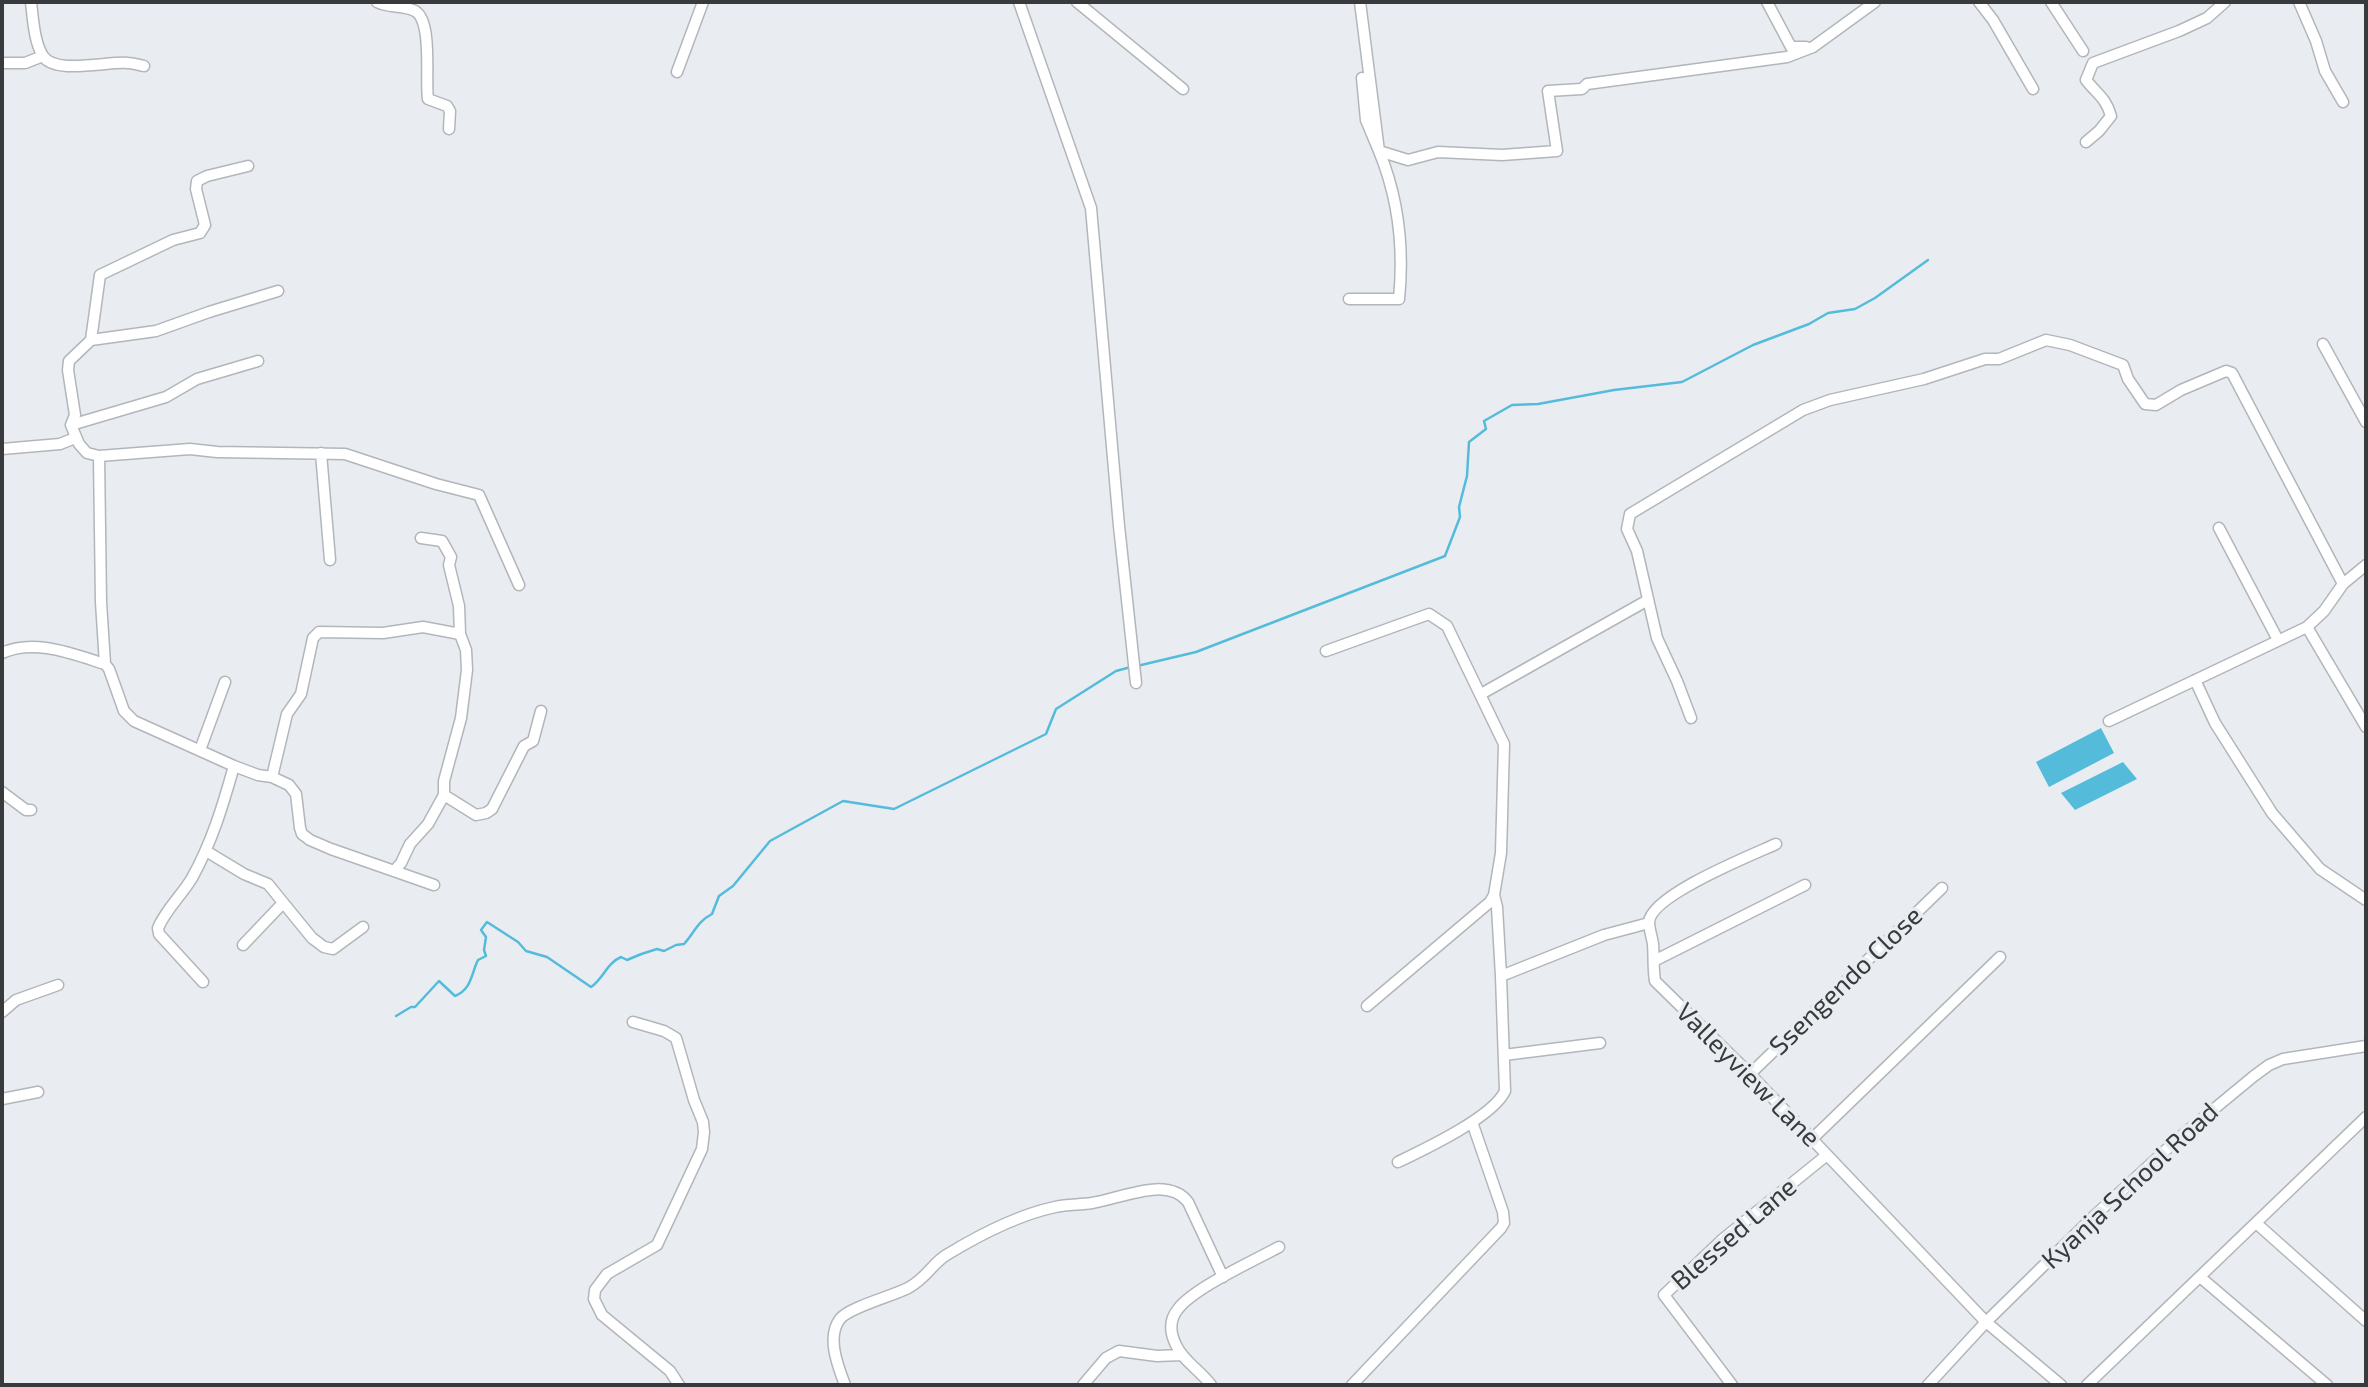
<!DOCTYPE html>
<style>
body{margin:0}
#map{position:relative;width:2368px;height:1387px;overflow:hidden;background:#e9edf2;font-family:"Exo 2",sans-serif}
canvas{display:block}
.frame{position:absolute;inset:0;border:4px solid #383a3c;pointer-events:none}
</style>
<div id="map">
<canvas width="2368" height="1387"></canvas>
<div class="frame"></div>
</div>
<script>
const c = document.querySelector('canvas').getContext('2d');
c.lineJoin = 'round';
function paint(path, color) {
  c.fillStyle = color;
  c.fill(path, 'evenodd');
}
function strokePath(path, color, width, dash) {
  c.strokeStyle = color;
  c.lineWidth = width;
  c.lineCap = dash ? 'butt' : 'round';
  c.setLineDash(dash || []);
  c.stroke(path);
}
function drawText(font, color, halo, rows, align = 'center') {
  c.font = font + ' "Exo 2",sans-serif';
  c.lineWidth = 7;
  c.setLineDash([]);
  c.textBaseline = 'middle';
  c.strokeStyle = halo;
  c.fillStyle = color;
  for (const [text, x, y, turn = 0] of rows) {
    c.save();
    c.translate(x, y);
    c.rotate((+turn || 0) * Math.PI / 180);
    c.textAlign = isNaN(turn) ? turn : align;
    if (halo) c.strokeText(text, 0, 0);
    c.fillText(text, 0, 0);
    c.restore();
  }
}
const water = new Path2D(`
 M 2101,728 L 2114,753 L 2049,787 L 2036,762 Z
 M 2123,762 L 2137,779 L 2075,810 L 2061,793 Z`);
const stream = new Path2D(`
 M 1137,666 L 1196,652 L 1445,556 L 1460,517 L 1459,507 L 1467,476 L 1469,442 L 1486,429 L 1484,421 L 1512,405 L 1538,404 L 1614,390 L 1682,382 L 1753,345 L 1809,324 L 1828,313 L 1855,309 L 1875,298 L 1928,260
 M 396,1016 L 411,1007 L 415,1007 L 439,981 L 455,996 C 472,989 471,974 478,960 L 486,956 L 484,950 L 486,937 L 481,930 L 487,922 L 518,942 L 526,951 L 547,957 L 591,987 C 603,979 607,963 621,957 L 627,960 C 638,955 646,952 657,949 L 664,951 L 676,945 L 684,944 C 694,933 698,921 712,914 L 719,896 L 733,886 L 770,841 L 843,801 L 894,809 L 1046,734 L 1056,709 L 1116,671 L 1131,667`);
const minor = new Path2D(`
 M 31,2 C 33,18 34,42 43,56 C 55,75 108,61 128,63 C 133,63 139,65 144,66
 M 377,2 C 388,8 404,5 415,11 C 433,21 425,81 428,99 L 447,106 L 450,111 L 449,129
 M 1019,2 L 1091,208 L 1119,526 L 1136,683
 M 1077,2 L 1183,89
 M 1767,2 L 1791,47 L 1806,47
 M 1979,2 L 1993,20 L 2033,89
 M 2051,2 L 2083,51
 M 2299,2 L 2316,41 L 2325,71 L 2343,102
 M 2,63 L 25,63 L 43,56
 M 677,72 L 703,2
 M 1362,78 L 1366,120 L 1379,151 L 1408,160 L 1438,152 L 1502,155 L 1557,151 L 1548,91 L 1582,89 L 1587,84 L 1787,57 L 1813,47 L 1875,2
 M 2086,142 L 2099,131 L 2111,116 C 2106,98 2097,94 2086,80 L 2093,63 L 2179,31 L 2207,18 L 2225,2
 M 248,166 L 207,176 L 197,181 L 196,189 L 205,225 L 200,233 L 173,240 L 100,275 L 91,340 L 69,361 L 68,370 L 75,415 L 71,425 L 79,444 L 87,453 L 99,456 L 190,449 L 217,452 L 345,454 L 436,484 L 479,495 L 519,585
 M 1349,299 L 1399,299 C 1404,249 1398,197 1379,151 L 1360,2
 M 91,340 L 156,331 L 209,312 L 278,291
 M 2323,344 L 2366,422
 M 71,425 L 166,397 L 197,379 L 258,361
 M 2,449 L 60,444 L 75,438
 M 321,453 L 330,560
 M 99,456 L 101,602 L 105,664
 M 2219,528 L 2278,640
 M 2307,627 L 2366,727
 M 1326,651 L 1429,614 L 1447,626 L 1504,744 L 1501,853 L 1494,895 L 1497,907 L 1501,976 L 1505,1091 C 1493,1117 1425,1149 1398,1162
 M 2,653 C 34,638 73,654 105,664 L 109,669 L 124,711 L 134,721 L 234,766 L 258,775 L 272,777 L 289,785 L 296,794 L 300,828 L 302,834 L 310,840 L 331,849 L 434,885
 M 2195,680 L 2215,723 L 2272,813 L 2320,869 L 2366,900
 M 1481,694 L 1648,600
 M 1691,718 L 1677,681 L 1657,638 L 1637,551 L 1627,529 L 1630,514 L 1803,410 L 1830,400 L 1924,379 L 1985,359 L 1999,359 L 2046,340 L 2070,345 L 2123,365 L 2128,379 L 2145,404 L 2156,405 L 2181,390 L 2226,371 L 2232,373 L 2343,584
 M 2109,721 L 2307,627 L 2324,611 L 2343,584 L 2366,565
 M 200,750 L 225,682
 M 272,777 L 287,714 L 301,694 L 313,638 L 319,632 L 383,633 L 423,627 L 460,634
 M 2,792 L 26,810 L 31,810
 M 444,795 L 476,815 L 486,813 L 492,809 L 524,746 L 533,741 L 541,711
 M 1776,844 C 1752,855 1651,895 1649,922 C 1649,929 1652,937 1653,944 C 1654,956 1653,969 1655,981 L 1750,1074 L 1986,1322 L 2061,1385
 M 206,851 L 244,874 L 268,884 L 312,938 L 324,947 L 333,949 L 363,927
 M 395,870 L 401,863 L 410,844 L 428,824 L 444,795 L 444,781 L 461,718 L 467,670 L 466,650 L 460,634 L 459,606 L 449,565 L 451,557 L 442,541 L 421,538
 M 243,945 L 283,903
 M 1654,961 L 1805,885
 M 1501,976 L 1604,935 L 1649,923
 M 203,982 L 159,934 L 158,928 C 166,909 182,895 192,878 C 212,842 223,805 234,766
 M 1367,1006 L 1490,902 L 1494,895
 M 2,1012 L 16,1000 L 58,985
 M 633,1022 L 664,1031 L 676,1038 L 694,1100 L 703,1122 L 704,1132 L 702,1149 L 657,1245 L 607,1274 L 595,1290 L 594,1299 L 602,1315 L 670,1371 L 679,1385
 M 1504,1055 L 1600,1043
 M 1750,1074 L 1942,888
 M 2,1099 L 38,1092
 M 1812,1139 L 2000,957
 M 2256,1223 L 2366,1321
 M 2200,1277 L 2327,1385
 M 845,1385 C 838,1366 826,1337 840,1319 C 849,1307 893,1296 908,1288 C 927,1278 933,1262 948,1254 C 981,1234 1018,1215 1055,1207 C 1068,1204 1080,1205 1092,1203 C 1120,1199 1167,1175 1188,1202 L 1223,1277
 M 1083,1385 L 1106,1358 L 1119,1351 L 1157,1356 L 1181,1355
 M 1211,1385 C 1201,1371 1183,1361 1176,1345 C 1170,1333 1169,1320 1178,1309 C 1194,1288 1253,1261 1279,1247
 M 1352,1385 L 1501,1228 L 1504,1223 L 1503,1212 L 1472,1122
 M 1732,1385 L 1664,1295 L 1723,1239 L 1827,1155
 M 1928,1385 L 1986,1322 L 2092,1218 L 2180,1137 L 2254,1076 L 2269,1065 L 2283,1059 L 2366,1046
 M 2087,1385 L 2366,1117`);
const streetNames = [
 ["Ssengendo Close",1846,981,-44],
 ["Valleyview Lane",1748,1075,45],
 ["Kyanja School Road",2130,1186,-43],
 ["Blessed Lane",1734,1234,-41]
];
paint(water, '#54bcda');
strokePath(stream, '#54bcda', 2.5);
strokePath(minor, '#b2b6bb', 13);
strokePath(minor, '#fff', 10);
drawText('26px', '#383a3c', '#e9edf2', streetNames);
</script>
